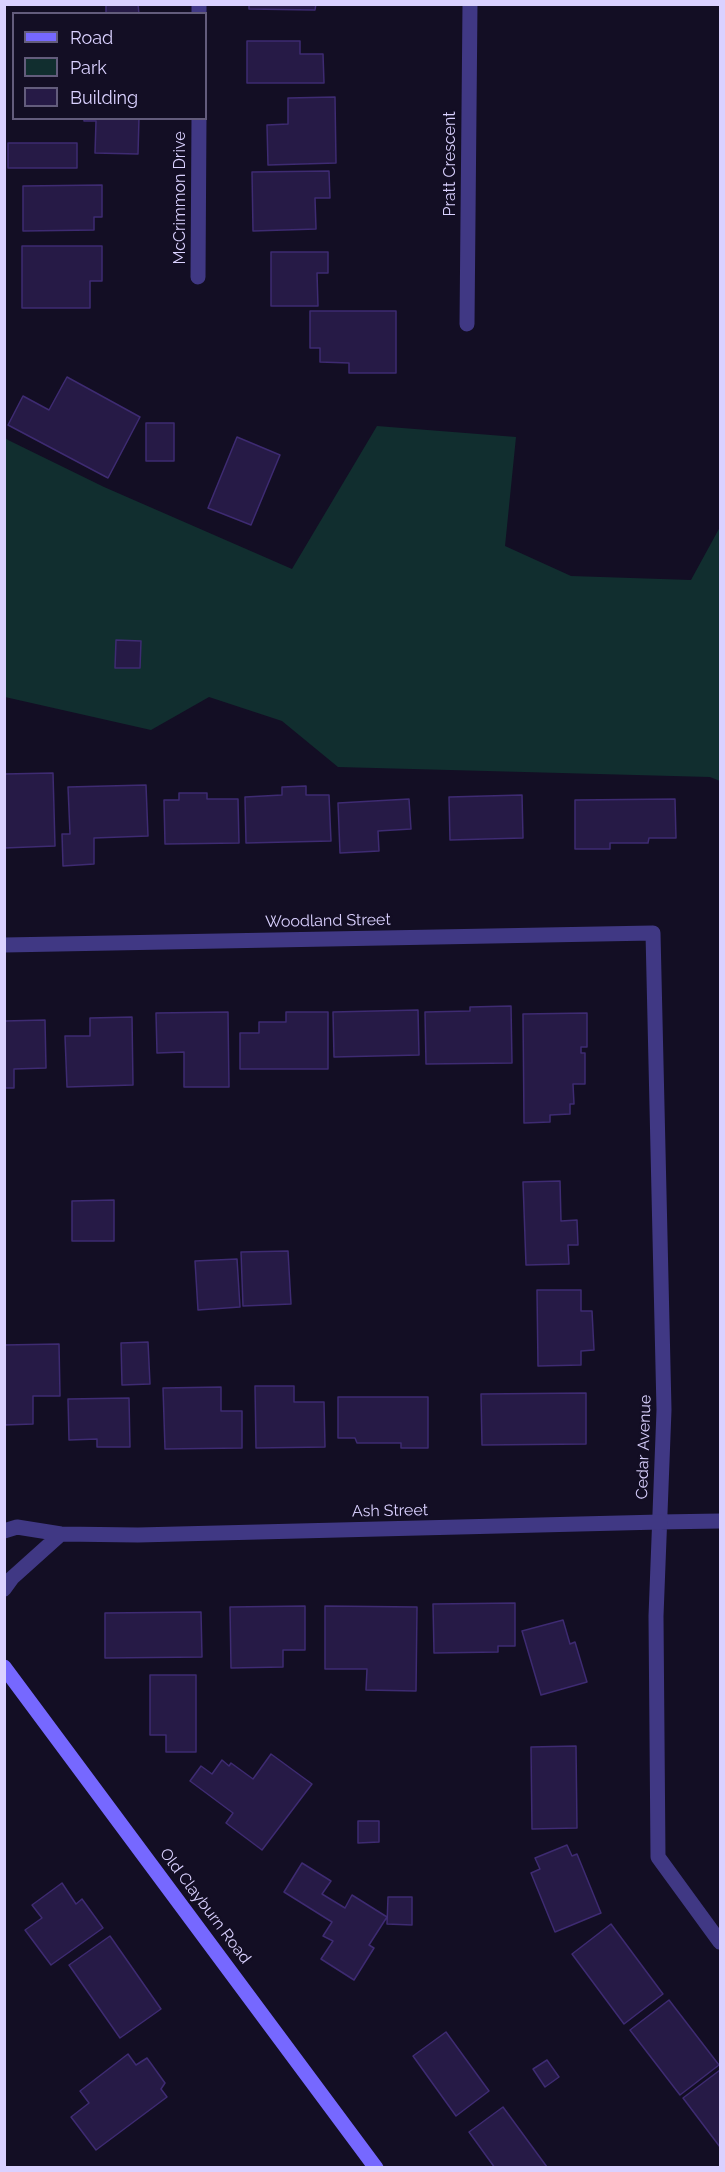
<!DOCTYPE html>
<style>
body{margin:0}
#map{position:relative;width:725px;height:2172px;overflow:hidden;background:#130e24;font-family:Raleway,sans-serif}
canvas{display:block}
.frame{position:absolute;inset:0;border:6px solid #dad1ff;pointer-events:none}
.legend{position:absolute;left:12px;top:12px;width:195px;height:108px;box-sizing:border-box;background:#130e24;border:2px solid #635c7c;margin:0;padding:8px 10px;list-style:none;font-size:18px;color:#dad1ff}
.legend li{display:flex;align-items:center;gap:12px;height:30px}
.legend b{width:30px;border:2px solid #635c7c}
</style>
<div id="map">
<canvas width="725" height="2172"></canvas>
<div class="frame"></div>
<ul class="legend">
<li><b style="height:8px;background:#7668ff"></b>Road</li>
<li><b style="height:16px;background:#112e2f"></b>Park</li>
<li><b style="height:16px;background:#261a46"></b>Building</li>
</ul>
</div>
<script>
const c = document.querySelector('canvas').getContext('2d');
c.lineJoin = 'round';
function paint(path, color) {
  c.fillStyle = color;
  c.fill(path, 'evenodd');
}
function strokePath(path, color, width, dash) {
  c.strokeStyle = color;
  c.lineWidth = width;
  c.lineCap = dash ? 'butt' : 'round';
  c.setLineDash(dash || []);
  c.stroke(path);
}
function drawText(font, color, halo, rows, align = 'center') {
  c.font = font + ' Raleway,sans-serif';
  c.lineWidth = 4.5;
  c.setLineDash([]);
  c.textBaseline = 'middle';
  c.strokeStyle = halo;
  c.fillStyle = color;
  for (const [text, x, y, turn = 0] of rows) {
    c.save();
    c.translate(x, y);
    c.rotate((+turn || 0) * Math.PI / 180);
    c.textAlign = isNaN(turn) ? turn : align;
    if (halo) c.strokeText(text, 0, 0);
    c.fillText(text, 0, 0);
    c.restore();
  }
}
const green = new Path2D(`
 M 377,426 L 516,437 L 505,546 L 571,576 L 691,580 L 720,527 L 720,781 L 710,777 L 338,767 L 282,721 L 209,697 L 151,730 L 5,697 L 4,437 L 8,440 L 104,487 L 292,569 Z`);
const building = new Path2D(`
 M 106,4 L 138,4 L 139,14 L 106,14 Z
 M 249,4 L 316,4 L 315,10 L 249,9 Z
 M 247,41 L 300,41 L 300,54 L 323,54 L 324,83 L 247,83 Z
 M 335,97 L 336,163 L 268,165 L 267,125 L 288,124 L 288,98 Z
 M 84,118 L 139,118 L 138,154 L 95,153 L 96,121 L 84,121 Z
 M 8,143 L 77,143 L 77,168 L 8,168 Z
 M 329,171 L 330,198 L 315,198 L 316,229 L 253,231 L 252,172 Z
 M 102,185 L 102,217 L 94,217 L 94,230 L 23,231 L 23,186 Z
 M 22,246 L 102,246 L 102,281 L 90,281 L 90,308 L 22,308 Z
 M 271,252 L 328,252 L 328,273 L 317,273 L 318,306 L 271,306 Z
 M 310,311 L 396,311 L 396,373 L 349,373 L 349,363 L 320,362 L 320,348 L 310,348 Z
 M 67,377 L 140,417 L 108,478 L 8,425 L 23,396 L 49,410 Z
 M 146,423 L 174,423 L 174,461 L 146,461 Z
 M 237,437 L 280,455 L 251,525 L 208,508 Z
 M 116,640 L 141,641 L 140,668 L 115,668 Z
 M 53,773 L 55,846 L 4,848 L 4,774 Z
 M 146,785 L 148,836 L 94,838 L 94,864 L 63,866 L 62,834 L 70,834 L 68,787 Z
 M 306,786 L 306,795 L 329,795 L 331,841 L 246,843 L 245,797 L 282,795 L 282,787 Z
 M 179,793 L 207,793 L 207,799 L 238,799 L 239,843 L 165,844 L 164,800 L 179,800 Z
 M 522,795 L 523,838 L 450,840 L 449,797 Z
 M 409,799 L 411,829 L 378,831 L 379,851 L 340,853 L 338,803 Z
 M 675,799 L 676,838 L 649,838 L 648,843 L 610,843 L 610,849 L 575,849 L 575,800 Z
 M 511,1006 L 512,1063 L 426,1064 L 425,1012 L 470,1011 L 470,1007 Z
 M 418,1010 L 419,1055 L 334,1057 L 333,1012 Z
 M 228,1012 L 229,1087 L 184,1087 L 184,1052 L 157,1053 L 156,1013 Z
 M 286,1012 L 328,1012 L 328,1069 L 240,1069 L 240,1033 L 259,1033 L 259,1022 L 286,1022 Z
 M 587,1013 L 587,1047 L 581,1047 L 581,1053 L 585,1053 L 585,1084 L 573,1084 L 574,1104 L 570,1104 L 570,1114 L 550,1115 L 550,1122 L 524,1123 L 523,1014 Z
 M 132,1017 L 133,1085 L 67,1087 L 65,1036 L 90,1036 L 90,1018 Z
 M 45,1020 L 46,1068 L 14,1069 L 14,1088 L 4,1088 L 4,1021 Z
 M 560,1181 L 561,1221 L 577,1220 L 578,1245 L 568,1245 L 569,1264 L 526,1265 L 523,1182 Z
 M 114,1200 L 114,1241 L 72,1241 L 72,1201 Z
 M 288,1251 L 291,1304 L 243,1306 L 241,1252 Z
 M 237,1259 L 240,1307 L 198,1310 L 195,1261 Z
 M 537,1290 L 581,1290 L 581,1311 L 592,1311 L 594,1350 L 581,1351 L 581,1365 L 538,1366 Z
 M 148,1342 L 150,1384 L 122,1385 L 121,1343 Z
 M 59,1344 L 60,1396 L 33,1396 L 33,1424 L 4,1425 L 4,1345 Z
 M 255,1386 L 294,1386 L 294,1402 L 324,1402 L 325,1447 L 256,1448 Z
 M 221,1387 L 221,1411 L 242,1411 L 242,1448 L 165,1449 L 163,1388 Z
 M 586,1393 L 586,1444 L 482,1445 L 481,1394 Z
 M 338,1397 L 428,1397 L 428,1448 L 401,1448 L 401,1443 L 357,1443 L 355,1438 L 338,1438 Z
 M 129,1398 L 130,1447 L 97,1447 L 97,1439 L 69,1440 L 68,1399 Z
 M 515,1603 L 515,1646 L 498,1646 L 498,1652 L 434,1653 L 433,1604 Z
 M 305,1606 L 305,1650 L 283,1650 L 283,1667 L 231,1668 L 230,1607 Z
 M 325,1606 L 417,1607 L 416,1691 L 366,1690 L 367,1669 L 325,1669 Z
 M 201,1612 L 202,1657 L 105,1658 L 105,1613 Z
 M 563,1620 L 570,1644 L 575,1642 L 587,1682 L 541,1695 L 522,1631 Z
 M 150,1675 L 196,1675 L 196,1752 L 166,1752 L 166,1735 L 150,1735 Z
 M 576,1746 L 577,1828 L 532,1829 L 531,1747 Z
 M 271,1754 L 312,1784 L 262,1850 L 226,1823 L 233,1813 L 190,1781 L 201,1766 L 212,1774 L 222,1760 L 229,1766 L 231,1763 L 253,1779 Z
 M 358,1821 L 379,1821 L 379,1842 L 358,1843 Z
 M 567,1845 L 572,1856 L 577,1854 L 601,1913 L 555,1932 L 531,1873 L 540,1869 L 535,1858 Z
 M 302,1863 L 331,1881 L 322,1894 L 345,1908 L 352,1895 L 387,1917 L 369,1945 L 374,1948 L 354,1980 L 321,1959 L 333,1941 L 323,1936 L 332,1922 L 284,1892 Z
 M 62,1883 L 76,1904 L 82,1899 L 103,1928 L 51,1965 L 25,1930 L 42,1918 L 32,1905 Z
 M 388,1897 L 412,1897 L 412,1925 L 387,1924 Z
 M 611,1924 L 663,1994 L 624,2024 L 572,1954 Z
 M 110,1936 L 161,2009 L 120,2038 L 69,1965 Z
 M 669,2000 L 719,2065 L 680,2095 L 630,2030 Z
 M 446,2032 L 489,2091 L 456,2116 L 413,2056 Z
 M 128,2054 L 136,2065 L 147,2058 L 165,2083 L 161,2089 L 167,2097 L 96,2150 L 71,2117 L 89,2103 L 80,2091 Z
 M 547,2060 L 559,2077 L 545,2087 L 533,2069 Z
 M 720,2070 L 720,2147 L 683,2098 Z
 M 503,2107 L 547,2167 L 546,2168 L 495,2168 L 469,2132 Z`);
const minor = new Path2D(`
 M 199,14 L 199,4
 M 198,277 L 199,118
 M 467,324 L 470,4
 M 4,945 L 653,933 L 664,1410 L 656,1616 L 658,1857 L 720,1942
 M 660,1522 L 720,1521`);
const tertiary = new Path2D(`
 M 4,1531 L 17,1527 L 61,1534 L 138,1535 L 660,1522
 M 4,1589 L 12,1578 L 61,1534`);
const secondary = new Path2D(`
 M 4,1667 L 376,2168`);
const streetNames = [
 ["Pratt Crescent",450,164,-90],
 ["McCrimmon Drive",180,198,-90],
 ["Woodland Street",328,921,-1],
 ["Cedar Avenue",644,1447,-88],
 ["Ash Street",390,1511,-1],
 ["Old Clayburn Road",205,1906,53]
];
paint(green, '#112e2f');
paint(building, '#261a46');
strokePath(building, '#3e2b72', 1.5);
strokePath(minor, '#403884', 15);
strokePath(tertiary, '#403884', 15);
strokePath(secondary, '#7668ff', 15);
drawText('16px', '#dad1ff', '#130e24', streetNames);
</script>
